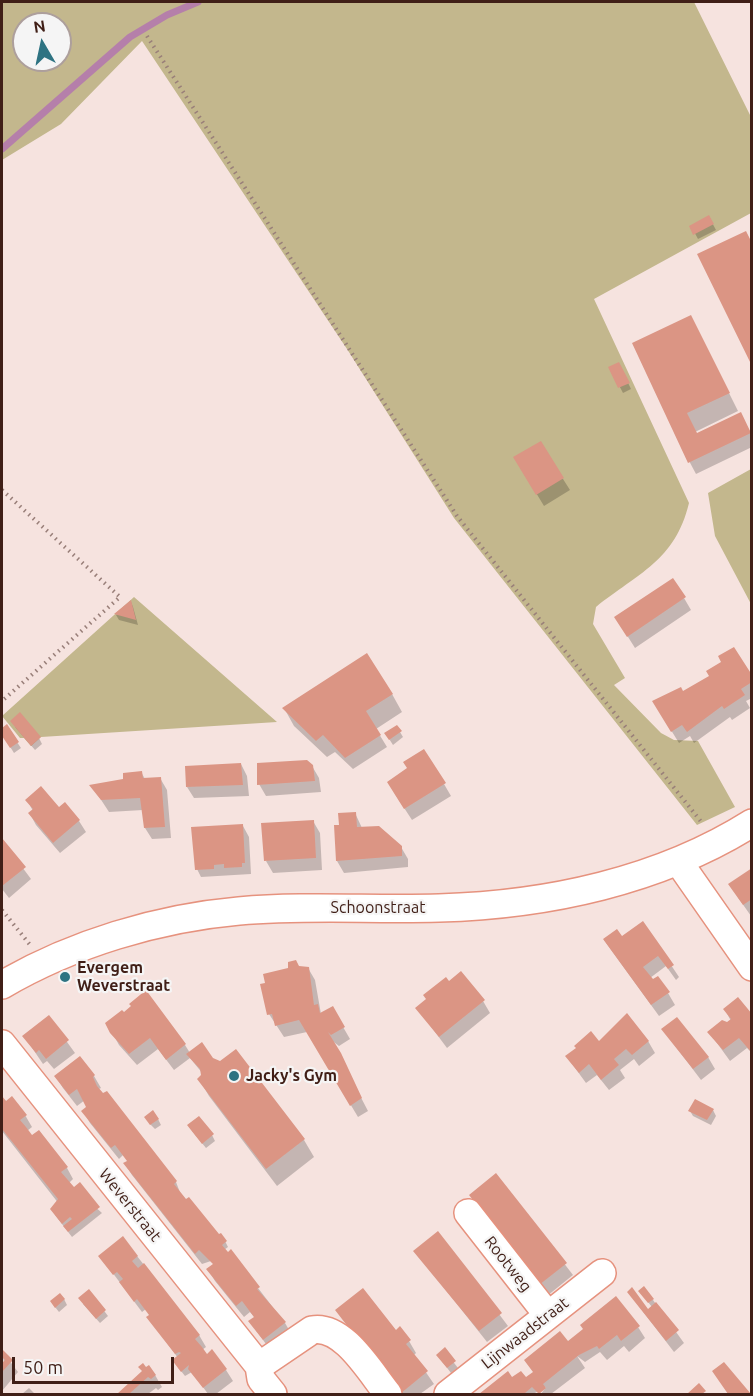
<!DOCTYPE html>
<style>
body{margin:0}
#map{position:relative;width:753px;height:1396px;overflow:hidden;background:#f6e3df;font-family:Ubuntu,sans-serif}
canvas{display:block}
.frame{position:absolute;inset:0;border:3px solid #401f17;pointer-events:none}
.north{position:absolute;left:12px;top:12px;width:60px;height:60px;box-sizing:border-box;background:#f5f5f5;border:2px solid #ad9f9c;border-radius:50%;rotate:351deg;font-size:16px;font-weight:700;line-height:24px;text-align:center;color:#401f17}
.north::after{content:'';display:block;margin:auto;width:21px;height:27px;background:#2e7382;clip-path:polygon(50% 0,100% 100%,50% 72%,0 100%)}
.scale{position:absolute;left:12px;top:1357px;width:162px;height:27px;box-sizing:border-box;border:3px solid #401f17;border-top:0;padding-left:8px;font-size:18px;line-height:21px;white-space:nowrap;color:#401f17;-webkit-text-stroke:4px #f5f5f5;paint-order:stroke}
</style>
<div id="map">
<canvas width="753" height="1396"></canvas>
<div class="frame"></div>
<div class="north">N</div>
<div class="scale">50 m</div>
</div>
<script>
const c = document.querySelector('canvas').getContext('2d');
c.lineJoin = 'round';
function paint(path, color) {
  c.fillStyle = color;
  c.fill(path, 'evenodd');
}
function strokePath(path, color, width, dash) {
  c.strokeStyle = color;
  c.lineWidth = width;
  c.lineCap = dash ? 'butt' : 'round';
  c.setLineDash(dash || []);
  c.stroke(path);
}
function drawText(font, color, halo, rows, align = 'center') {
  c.font = font + ' Ubuntu,sans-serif';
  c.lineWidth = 4.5;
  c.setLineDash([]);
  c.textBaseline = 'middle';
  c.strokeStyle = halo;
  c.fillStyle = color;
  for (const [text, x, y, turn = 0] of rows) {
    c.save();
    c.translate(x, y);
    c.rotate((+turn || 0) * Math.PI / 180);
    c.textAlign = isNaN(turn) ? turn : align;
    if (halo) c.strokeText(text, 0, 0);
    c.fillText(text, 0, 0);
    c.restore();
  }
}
const green = new Path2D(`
 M 2,2 L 694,2 L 751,117 L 751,213 L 594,299 L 689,503 C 675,561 638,573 596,607 L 593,624 L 625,678 L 614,685 L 661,733 L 674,740 L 698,741 L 735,807 L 697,825 L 454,518 L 347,349 L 142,41 L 61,124 L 2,160 ZM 24,24 L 60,24 L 60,60 L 24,60 Z
 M 751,469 L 751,604 L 715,536 L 708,493 Z
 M 134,597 L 277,722 L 41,737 L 31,746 L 24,738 L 20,738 L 2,716 Z`);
const shadow = new Path2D(`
 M 709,217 L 716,230 L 698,239 L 691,226 Z
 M 691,317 L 738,411 L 695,432 L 697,435 L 747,426 L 752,436 L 752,447 L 696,474 L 679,442 Z
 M 619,364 L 631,389 L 623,393 L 610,368 Z
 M 515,458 L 563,479 L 570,490 L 544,506 Z
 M 684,598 L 691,610 L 635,648 L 623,629 Z
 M 131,602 L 133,607 L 138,625 L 119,620 L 116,615 Z
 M 723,662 L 752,678 L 752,698 L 746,701 L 750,708 L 732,720 L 730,717 L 694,743 L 690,736 L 679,743 L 661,714 L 683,693 L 711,676 Z
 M 392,694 L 402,712 L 376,729 L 387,747 L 353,769 L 335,752 L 327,757 L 294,726 L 284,708 Z
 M 6,726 L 21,748 L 14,753 L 2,734 L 2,730 Z
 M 15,727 L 39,738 L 42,744 L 35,750 Z
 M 400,732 L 403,737 L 393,745 L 386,734 Z
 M 241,764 L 247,776 L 249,796 L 194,798 L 187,787 Z
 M 312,766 L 319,778 L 321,792 L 266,796 L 259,784 Z
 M 141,772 L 145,779 L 160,778 L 167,790 L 171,838 L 152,839 L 145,828 L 143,810 L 109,812 L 92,786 L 125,780 Z
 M 444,784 L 451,796 L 412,820 L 395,794 Z
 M 27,800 L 58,809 L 79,821 L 86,832 L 60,853 L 36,825 L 30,814 L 33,811 Z
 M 355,813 L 362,828 L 401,847 L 408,859 L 408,867 L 344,873 L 337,861 L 340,826 Z
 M 313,821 L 320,833 L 322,870 L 273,873 L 266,861 Z
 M 243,826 L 249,837 L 251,874 L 201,877 L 195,865 Z
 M 2,840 L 31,879 L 9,898 L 2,889 Z
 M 752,871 L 752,915 L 751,916 L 737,896 Z
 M 643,923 L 679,977 L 676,980 L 666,966 L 650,978 L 668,993 L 675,1005 L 659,1016 L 604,940 L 621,938 Z
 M 299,967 L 308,968 L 315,980 L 321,1014 L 332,1008 L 350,1039 L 339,1046 L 331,1040 L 368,1111 L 358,1117 L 307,1032 L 284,1037 L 269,1014 Z
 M 448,983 L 483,1001 L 490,1013 L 447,1048 L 417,1008 Z
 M 738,999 L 752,1053 L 747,1048 L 730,1061 L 709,1032 L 731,1021 L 725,1010 Z
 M 49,1017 L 75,1053 L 54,1069 L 47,1061 L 43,1064 L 24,1036 Z
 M 107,1023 L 185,1045 L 190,1053 L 214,1060 L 304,1140 L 314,1157 L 277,1186 L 209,1096 L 199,1079 L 203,1074 L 190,1058 L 174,1070 L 158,1049 L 137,1065 L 119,1045 Z
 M 663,1030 L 708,1057 L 715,1069 L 701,1080 Z
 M 648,1041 L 655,1053 L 639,1066 L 634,1059 L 620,1070 L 625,1078 L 609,1090 L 597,1075 L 586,1083 L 567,1057 L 577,1049 L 599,1043 Z
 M 80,1059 L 94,1076 L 101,1088 L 99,1089 L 147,1145 L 176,1182 L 181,1195 L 225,1241 L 228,1247 L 224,1250 L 258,1288 L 285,1323 L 292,1335 L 271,1351 L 250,1322 L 255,1318 L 250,1312 L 244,1317 L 215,1281 L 208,1269 L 214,1265 L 211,1261 L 202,1264 L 132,1175 L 125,1164 L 128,1161 L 123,1155 L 119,1159 L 90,1123 L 83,1111 L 88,1107 L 85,1100 L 77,1106 L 63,1088 L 56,1077 Z
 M 2,1098 L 25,1115 L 32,1127 L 27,1131 L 67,1168 L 73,1179 L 69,1183 L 102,1213 L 72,1237 L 55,1215 L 59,1204 L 2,1131 Z
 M 713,1110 L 716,1116 L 711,1125 L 693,1116 L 690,1111 Z
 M 158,1119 L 161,1125 L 155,1129 L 149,1123 Z
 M 192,1131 L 212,1135 L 215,1141 L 206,1148 Z
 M 496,1175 L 573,1275 L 547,1296 L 477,1207 Z
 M 438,1233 L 508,1326 L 487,1342 L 415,1251 Z
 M 100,1256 L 137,1256 L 199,1335 L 206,1347 L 202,1350 L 207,1356 L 226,1370 L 233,1381 L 216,1394 L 208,1394 L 192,1372 L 185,1376 L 177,1366 L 178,1358 L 148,1317 L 150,1315 L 146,1309 L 142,1312 Z
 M 89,1291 L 108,1316 L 100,1323 L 83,1304 Z
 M 628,1292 L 648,1311 L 652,1307 L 643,1296 L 653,1300 L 684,1343 L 674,1352 Z
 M 64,1299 L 67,1305 L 59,1312 L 55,1307 Z
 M 337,1310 L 395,1332 L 409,1341 L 416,1353 L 414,1355 L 434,1384 L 420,1394 L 400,1394 Z
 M 638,1327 L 645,1338 L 629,1352 L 624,1346 L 607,1360 L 600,1352 L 585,1362 L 577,1356 L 585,1368 L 551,1394 L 541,1394 L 546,1387 L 533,1394 L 481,1394 L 508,1373 L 516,1384 L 534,1373 L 526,1360 L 572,1349 Z
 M 444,1350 L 458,1368 L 451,1373 L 441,1360 Z
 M 2,1351 L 18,1372 L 2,1391 L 2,1366 L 4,1363 Z
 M 140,1367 L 155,1375 L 162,1387 L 158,1390 L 156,1388 L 148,1394 L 119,1394 L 143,1372 Z
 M 29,1388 L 35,1394 L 22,1394 Z`);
const stream = new Path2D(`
 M 2,149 L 130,37 L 167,15 L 198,2`);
const building = new Path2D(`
 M 709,215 L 714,224 L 693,235 L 689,226 Z
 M 746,231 L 752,243 L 752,366 L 697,254 Z
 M 691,315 L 730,393 L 687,413 L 697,433 L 741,412 L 751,433 L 688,463 L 632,343 Z
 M 619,362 L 630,383 L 618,388 L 608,367 Z
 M 541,441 L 564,478 L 536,495 L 513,457 Z
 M 673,578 L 686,597 L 627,637 L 614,617 Z
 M 131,600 L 136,620 L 114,614 Z
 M 734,647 L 752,675 L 752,682 L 741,689 L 745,695 L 724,709 L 722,706 L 687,732 L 682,725 L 671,732 L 652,701 L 681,687 L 683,691 L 709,676 L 706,671 L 721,662 L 718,656 Z
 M 367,653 L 393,694 L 366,711 L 381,735 L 345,758 L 323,735 L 316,741 L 282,708 Z
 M 20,712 L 41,737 L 31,746 L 10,721 Z
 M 7,724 L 19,742 L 10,748 L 2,736 L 2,728 Z
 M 397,725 L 402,731 L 389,740 L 384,733 Z
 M 424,749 L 446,783 L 404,809 L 387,782 L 407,768 L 403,762 Z
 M 307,760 L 313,765 L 315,781 L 257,785 L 257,763 Z
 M 241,763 L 243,785 L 186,787 L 185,766 Z
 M 142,771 L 143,778 L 161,777 L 165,827 L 144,828 L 140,798 L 101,800 L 89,785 L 123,779 L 123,773 Z
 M 41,786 L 59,807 L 65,802 L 80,820 L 53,843 L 28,813 L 33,809 L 25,800 Z
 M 356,812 L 357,827 L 379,826 L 402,846 L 402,856 L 336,861 L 334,825 L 339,825 L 338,813 Z
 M 314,820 L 316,858 L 264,861 L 261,823 Z
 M 243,824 L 245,863 L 242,863 L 242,867 L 224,868 L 224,864 L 214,865 L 214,869 L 195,870 L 191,827 Z
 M 2,838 L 26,867 L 2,886 Z
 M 752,868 L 752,899 L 743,905 L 728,884 Z
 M 643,921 L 674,965 L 668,969 L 658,956 L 643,967 L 653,979 L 658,976 L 670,992 L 651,1005 L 603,939 L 617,929 L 622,936 Z
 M 296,960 L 299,966 L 309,967 L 314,1005 L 318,1004 L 320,1013 L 333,1006 L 345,1027 L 331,1035 L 328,1032 L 341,1053 L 362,1098 L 350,1106 L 299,1020 L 275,1026 L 272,1014 L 267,1015 L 260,984 L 265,983 L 263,974 L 288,968 L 288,962 Z
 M 461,971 L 485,1000 L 439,1037 L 415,1008 L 426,999 L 423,995 L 446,977 L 449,981 Z
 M 146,990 L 186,1044 L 166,1060 L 150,1038 L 129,1054 L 110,1033 L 105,1023 L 122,1010 L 124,1012 L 131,1006 L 129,1004 Z
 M 738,997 L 752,1014 L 752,1053 L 739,1038 L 723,1050 L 707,1032 L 722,1020 L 727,1022 L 731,1019 L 723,1009 Z
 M 627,1013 L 649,1041 L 632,1055 L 626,1049 L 614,1059 L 619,1065 L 601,1080 L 589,1064 L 579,1073 L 565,1056 L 576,1048 L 574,1046 L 591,1031 L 599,1041 Z
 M 49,1015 L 69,1040 L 46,1059 L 39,1050 L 36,1053 L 22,1036 Z
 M 677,1017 L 709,1057 L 693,1069 L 661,1029 Z
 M 202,1042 L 213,1058 L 220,1061 L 236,1049 L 305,1139 L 266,1169 L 197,1079 L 201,1075 L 200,1069 L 186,1054 Z
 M 80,1056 L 95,1075 L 93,1077 L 97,1086 L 103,1093 L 107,1091 L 177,1181 L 174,1184 L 186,1199 L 189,1197 L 219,1234 L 221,1233 L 227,1241 L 222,1245 L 228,1252 L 231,1249 L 260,1287 L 257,1289 L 286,1322 L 263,1340 L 248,1321 L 254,1317 L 242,1301 L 236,1306 L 206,1269 L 213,1264 L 199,1250 L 195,1254 L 123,1163 L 127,1161 L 115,1145 L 111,1148 L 81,1111 L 86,1107 L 77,1089 L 69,1095 L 54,1076 Z
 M 2,1096 L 6,1101 L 12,1096 L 27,1115 L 20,1120 L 26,1127 L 32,1135 L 39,1130 L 68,1167 L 61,1172 L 74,1187 L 80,1182 L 100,1207 L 68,1232 L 63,1226 L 72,1219 L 70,1217 L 62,1224 L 50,1209 L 58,1199 L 2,1129 Z
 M 695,1099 L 714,1109 L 707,1120 L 688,1111 Z
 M 153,1110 L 159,1119 L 150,1125 L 144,1117 Z
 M 199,1116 L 214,1134 L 202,1144 L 187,1125 Z
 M 496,1173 L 567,1263 L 539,1285 L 469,1195 Z
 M 438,1231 L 502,1313 L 479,1331 L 413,1251 Z
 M 123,1236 L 138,1256 L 132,1261 L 138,1268 L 144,1263 L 200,1335 L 195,1339 L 202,1347 L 207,1354 L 212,1349 L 227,1369 L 203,1388 L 188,1369 L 189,1365 L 181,1372 L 172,1360 L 181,1353 L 179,1352 L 175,1354 L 146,1317 L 149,1315 L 137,1299 L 134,1302 L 119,1282 L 123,1279 L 117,1272 L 113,1275 L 98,1256 Z
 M 644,1286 L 654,1299 L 648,1303 L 638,1291 Z
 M 632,1287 L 648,1309 L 656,1302 L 679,1330 L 666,1341 L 627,1292 Z
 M 363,1288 L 396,1330 L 400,1326 L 411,1340 L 406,1344 L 428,1371 L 400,1394 L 335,1310 Z
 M 89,1289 L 106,1310 L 96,1319 L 78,1298 Z
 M 60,1293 L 65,1299 L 55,1308 L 50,1301 Z
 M 616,1296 L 640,1326 L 621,1341 L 617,1335 L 599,1349 L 597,1346 L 579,1355 L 543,1384 L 546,1388 L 539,1394 L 532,1387 L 525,1393 L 526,1394 L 479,1394 L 508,1371 L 512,1377 L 521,1371 L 526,1377 L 533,1372 L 524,1360 L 560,1331 L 568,1341 L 583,1329 L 580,1325 Z
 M 445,1347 L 456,1361 L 447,1368 L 436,1355 Z
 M 2,1349 L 13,1360 L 2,1372 L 2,1363 L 5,1360 L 2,1357 Z
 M 724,1362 L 751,1394 L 728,1394 L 712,1371 Z
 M 143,1363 L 146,1367 L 149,1365 L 156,1375 L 151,1379 L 148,1377 L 129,1394 L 117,1394 L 142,1371 L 138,1367 Z
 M 699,1383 L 706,1391 L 702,1394 L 687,1394 Z`);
const path = new Path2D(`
 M 147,36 L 457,516 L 703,824
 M 2,490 L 120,597 L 2,701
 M 2,910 L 31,946`);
const minor = new Path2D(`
 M 678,861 L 752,967
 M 2,985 C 72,944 158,918 239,911 C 305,905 372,910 439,908 C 547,905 660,881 752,823
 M 2,1044 L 259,1366 L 261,1379 L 273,1394
 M 468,1213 L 547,1314
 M 259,1366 L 312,1330 C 343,1324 370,1372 388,1394
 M 448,1394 L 602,1273`);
const markers = [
 [65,977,6,"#2e7382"],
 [234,1076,6,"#2e7382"]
];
const streetNames = [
 ["Schoonstraat",378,908],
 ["Weverstraat",130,1205,51],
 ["Rootweg",508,1264,52],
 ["Lijnwaadstraat",525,1333,-38]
];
const poiNames = [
 ["Evergem",77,968],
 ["Weverstraat",77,986],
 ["Jacky's Gym",246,1076]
];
paint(green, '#c3b78d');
paint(shadow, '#0003');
strokePath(stream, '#b57faa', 7);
paint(building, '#db9584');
strokePath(minor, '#e6927e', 30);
strokePath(path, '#997f79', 4, [1.5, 4.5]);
strokePath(minor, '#fff', 27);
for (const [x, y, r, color] of markers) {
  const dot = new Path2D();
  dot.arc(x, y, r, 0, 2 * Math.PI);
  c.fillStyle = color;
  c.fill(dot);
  strokePath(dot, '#f5f5f5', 2);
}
drawText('16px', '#401f17', '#f5f5f5', streetNames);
drawText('bold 16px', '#401f17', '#f5f5f5', poiNames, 'left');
</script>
